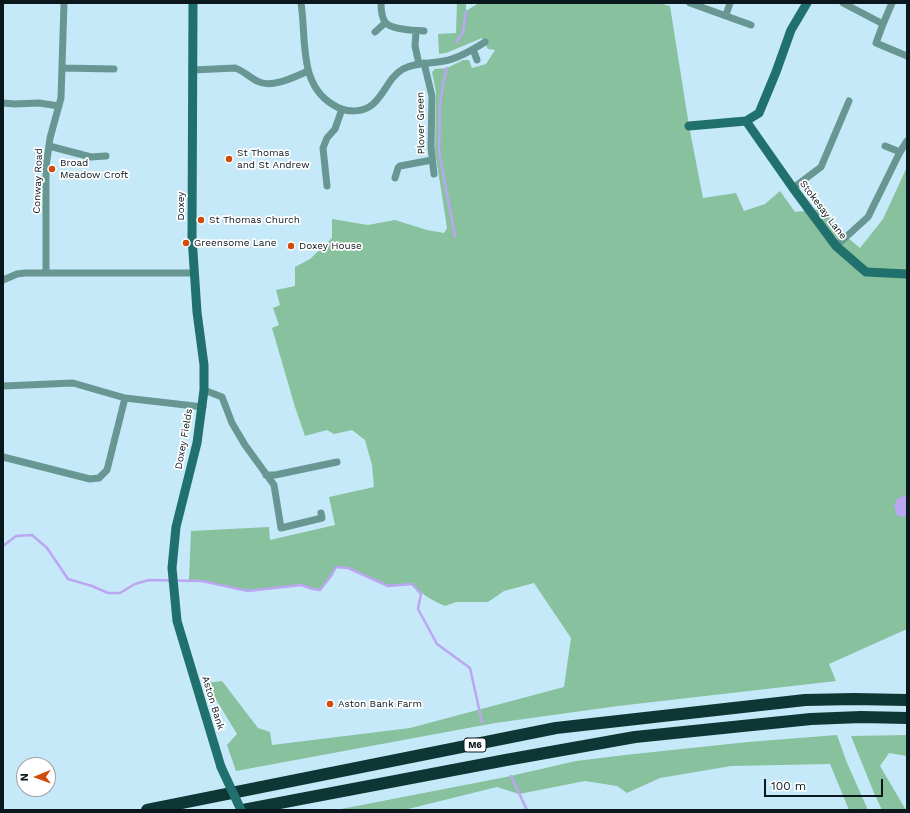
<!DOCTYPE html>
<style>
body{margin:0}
#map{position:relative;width:910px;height:813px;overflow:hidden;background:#c5e9f8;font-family:"Work Sans",sans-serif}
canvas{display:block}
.frame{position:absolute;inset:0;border:4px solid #0a171d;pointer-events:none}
.north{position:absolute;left:16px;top:757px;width:40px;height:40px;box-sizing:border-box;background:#fff;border:1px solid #9da2a5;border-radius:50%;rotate:269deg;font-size:11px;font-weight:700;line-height:16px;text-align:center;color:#0a171d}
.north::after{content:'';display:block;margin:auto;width:14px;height:18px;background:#d14c0c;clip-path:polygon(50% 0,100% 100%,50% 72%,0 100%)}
.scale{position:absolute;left:764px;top:779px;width:119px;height:18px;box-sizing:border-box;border:2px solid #0a171d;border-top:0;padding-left:5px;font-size:12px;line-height:14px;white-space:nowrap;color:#0a171d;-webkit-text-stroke:3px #fff;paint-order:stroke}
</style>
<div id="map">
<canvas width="910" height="813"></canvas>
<div class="frame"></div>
<div class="north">N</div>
<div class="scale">100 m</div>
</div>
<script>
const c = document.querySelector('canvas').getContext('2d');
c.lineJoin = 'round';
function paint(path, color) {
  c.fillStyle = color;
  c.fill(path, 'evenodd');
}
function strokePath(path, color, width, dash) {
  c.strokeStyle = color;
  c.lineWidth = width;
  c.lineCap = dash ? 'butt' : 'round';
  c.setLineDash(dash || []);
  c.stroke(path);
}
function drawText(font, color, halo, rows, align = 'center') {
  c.font = font + ' "Work Sans",sans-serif';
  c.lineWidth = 3.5;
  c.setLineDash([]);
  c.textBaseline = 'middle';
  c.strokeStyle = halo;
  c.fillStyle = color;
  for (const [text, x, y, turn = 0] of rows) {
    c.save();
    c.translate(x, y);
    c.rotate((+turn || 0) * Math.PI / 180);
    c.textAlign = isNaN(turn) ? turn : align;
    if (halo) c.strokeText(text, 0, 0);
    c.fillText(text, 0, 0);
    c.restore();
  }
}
const green = new Path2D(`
 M 457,3 L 466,3 L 466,11 L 479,3 L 659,3 L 670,6 L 689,126 L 703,198 L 736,193 L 744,211 L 765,204 L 780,191 L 795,212 L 823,209 L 841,232 L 860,248 L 883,219 L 907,167 L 907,629 L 829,664 L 836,681 L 618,706 L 495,723 L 236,771 L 227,745 L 237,734 L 206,683 L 222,681 L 258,728 L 270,732 L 272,745 L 410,728 L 564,687 L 571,638 L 534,583 L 504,591 L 488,602 L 456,602 L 445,606 C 431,600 423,595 412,584 L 388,586 L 348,568 L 336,567 L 331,576 L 320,590 L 313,589 L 301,585 L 248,591 L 202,581 L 189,580 L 191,531 L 269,527 L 270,540 L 335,525 L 329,497 L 374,487 L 372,465 L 365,440 L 352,430 L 334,434 L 327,430 L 305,436 L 295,407 L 272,328 L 279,325 L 273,308 L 280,305 L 276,290 L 295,286 L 295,267 L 310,259 L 332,238 L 332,219 L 368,225 L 395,220 L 427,230 L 444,233 L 447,228 L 435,151 L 436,92 L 432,72 L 435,69 L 447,68 L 463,60 L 469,60 L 472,68 L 486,64 L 495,50 L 488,49 L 482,38 L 446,53 L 439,54 L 438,34 L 456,33 Z
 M 837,735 L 847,763 L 868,810 L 849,810 L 830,764 L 731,766 L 660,778 L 627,793 L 617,786 L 585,781 L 519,794 L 497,787 L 404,810 L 336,810 L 506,777 L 576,761 L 625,755 L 748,742 Z
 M 907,735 L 907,756 L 889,753 L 880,766 L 906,810 L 882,810 L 874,793 L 851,736 Z`);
const water = new Path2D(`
 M 907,495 L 907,515 L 902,517 L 897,515 L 894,506 L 898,498 Z`);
const stream = new Path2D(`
 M 456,43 L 463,32 L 466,11
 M 447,68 L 443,84 L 440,106 L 439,152 L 455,237
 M 3,546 L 16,536 L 32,535 L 47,548 L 68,579 L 92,586 L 108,593 L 120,593 L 135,584 L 149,580 L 202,581 L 248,591 L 301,585 L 313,589 L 320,590 L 331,576 L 336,567 L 348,568 L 388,586 L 412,584 L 421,594 L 418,609 L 437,644 L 470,668 L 482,722
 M 511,776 L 527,810`);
const street = new Path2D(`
 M 301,3 C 307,40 297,89 339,108 C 348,112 360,112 369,107 C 384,98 387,78 403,69 C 415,62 430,64 444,61 C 457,59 474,49 485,42
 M 381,3 C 381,9 381,16 385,22 C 391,30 414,30 424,31
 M 690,3 L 751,25
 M 843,3 L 883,24
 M 892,3 L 883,24 L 876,43 L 907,56
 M 726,15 L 730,3
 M 416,31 L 415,46 L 419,64
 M 375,32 L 385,23
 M 473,49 L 477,60
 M 424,63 L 432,96 L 431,147 L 434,174
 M 63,68 L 114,69
 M 193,70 L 235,68 C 244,71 249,77 257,81 C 272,89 294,77 308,71
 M 3,103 L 14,104 L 39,103 L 59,106
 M 49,146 L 91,157 L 106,156
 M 885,146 L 900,152
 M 395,178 L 398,168 L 400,166 L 432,160
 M 327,186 L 323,148 L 327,138 L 335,129 L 342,109
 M 793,188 L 821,167 L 849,101
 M 836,246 L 868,217 L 900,152 L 907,141
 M 46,272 L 46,167 L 50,138 L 61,98 L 64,3
 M 3,280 L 17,274 L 25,273 L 193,273
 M 3,386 L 73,383 L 125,398 L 203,407
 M 204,390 L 222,397 L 232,423 L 245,445 L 274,485 L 281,528 L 322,518 L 321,513
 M 3,457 L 90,479 L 99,478 L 107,470 L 125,398
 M 266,475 L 275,475 L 337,462`);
const secondary = new Path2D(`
 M 193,3 L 192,237 L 197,312 L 204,365 L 204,390 L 197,443 L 176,527 L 172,568 L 177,621 L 221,767
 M 746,121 L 793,188 L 836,246 L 866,272 L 907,274
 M 689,126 L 746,121 L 759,113 L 776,72 L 791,30 L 807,3`);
const highway = new Path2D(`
 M 147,810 L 556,728 L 805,700 L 854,699 L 907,700
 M 243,810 L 506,760 L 635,737 L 811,719 L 861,717 L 907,718`);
const secondaryBridge = new Path2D(`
 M 221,767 L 241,810`);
const markers = [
 [229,159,4,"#d14c0c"],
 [52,169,4,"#d14c0c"],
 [201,220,4,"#d14c0c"],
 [186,243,4,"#d14c0c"],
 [291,246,4,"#d14c0c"],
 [330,704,4,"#d14c0c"]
];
const shields = [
 [475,745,22]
];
const shieldNames = [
 ["M6",475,745]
];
const streetNames = [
 ["Plover Green",421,123,-91],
 ["Conway Road",38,181,-88],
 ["Doxey",181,206,-90],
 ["Stokesay Lane",823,210,53],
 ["Doxey Fields",184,439,-80],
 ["Aston Bank",213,703,73]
];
const poiNames = [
 ["St Thomas",237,153],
 ["and St Andrew",237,165],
 ["Broad",60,163],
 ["Meadow Croft",60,175],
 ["St Thomas Church",209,220],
 ["Greensome Lane",194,243],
 ["Doxey House",299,246],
 ["Aston Bank Farm",338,704]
];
paint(green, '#87c19d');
paint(water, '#bba6f3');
strokePath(stream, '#bba6f3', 2.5);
strokePath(street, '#689693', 7);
strokePath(secondary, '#20706d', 9);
strokePath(highway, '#0d3634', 12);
strokePath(secondaryBridge, '#20706d', 9);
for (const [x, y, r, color] of markers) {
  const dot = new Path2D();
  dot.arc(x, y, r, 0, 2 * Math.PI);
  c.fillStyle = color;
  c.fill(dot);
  strokePath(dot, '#fff', 1.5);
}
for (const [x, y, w] of shields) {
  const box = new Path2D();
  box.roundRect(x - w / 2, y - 7, w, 14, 3);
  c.fillStyle = '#fff';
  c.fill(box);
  strokePath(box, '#0a171d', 1);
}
drawText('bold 9px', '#0a171d', null, shieldNames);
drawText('10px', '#0a171d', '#fff', streetNames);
drawText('10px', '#0a171d', '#fff', poiNames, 'left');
</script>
